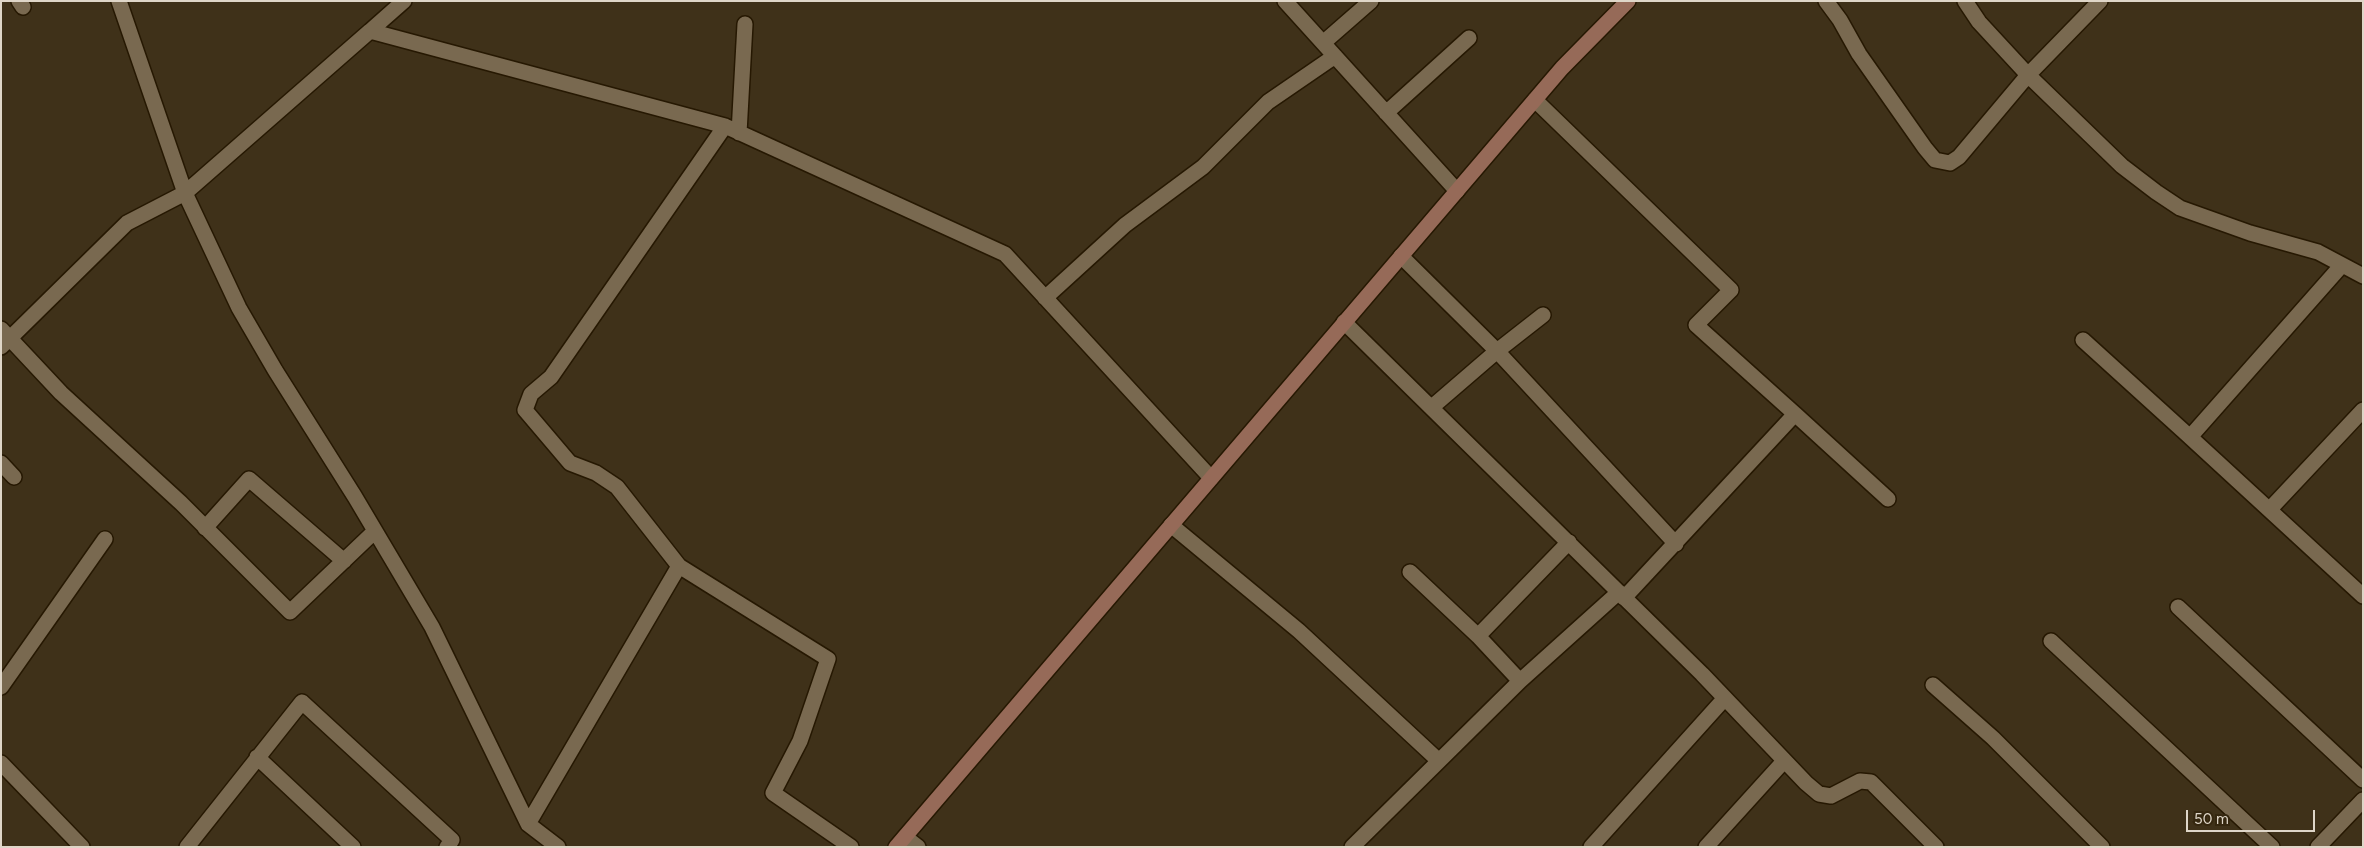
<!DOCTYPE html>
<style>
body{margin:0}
#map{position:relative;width:2364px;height:848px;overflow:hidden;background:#3f3119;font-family:Figtree,sans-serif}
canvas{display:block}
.frame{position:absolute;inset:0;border:2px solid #dfd6c8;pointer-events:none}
.scale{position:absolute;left:2186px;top:810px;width:129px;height:22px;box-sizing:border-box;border:2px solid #dfd6c8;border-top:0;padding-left:6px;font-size:15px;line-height:18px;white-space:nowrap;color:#dfd6c8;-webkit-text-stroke:4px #35270f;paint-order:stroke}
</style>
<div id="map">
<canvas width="2364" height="848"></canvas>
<div class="frame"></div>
<div class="scale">50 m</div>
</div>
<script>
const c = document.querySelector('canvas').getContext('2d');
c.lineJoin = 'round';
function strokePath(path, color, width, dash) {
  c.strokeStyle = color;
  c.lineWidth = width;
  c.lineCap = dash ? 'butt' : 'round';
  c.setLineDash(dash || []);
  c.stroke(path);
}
const street = new Path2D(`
 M 19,1 L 23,7
 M 119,1 L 185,193 L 370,31 L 725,126 L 1005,254 L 1211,478
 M 1285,1 L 1457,191
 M 1826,1 L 1840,20 L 1859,54 L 1925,148 L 1935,160 L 1950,163 L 1959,157 L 2028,75 L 2100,1
 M 1965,1 L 1979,22 L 2028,75 L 2122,166 L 2156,192 L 2180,208 L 2250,233 L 2318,252 L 2363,276
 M 370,31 L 404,1
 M 1323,43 L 1371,1
 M 1535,100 L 1731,290 L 1696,325 L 1795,414
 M 1386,113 L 1469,38
 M 739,133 L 745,24
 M 1401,256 L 1497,351 L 1543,315
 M 2342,265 L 2190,437 L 2363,596
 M 1045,298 L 1125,225 L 1203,167 L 1268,102 L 1335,56
 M 1344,322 L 1702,674 L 1806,783 L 1819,794 L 1831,796 L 1860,781 L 1871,782 L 1936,847
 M 1,329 L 61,393 L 181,503 L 290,612 L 375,531
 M 2083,340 L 2190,437
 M 1,347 L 127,223 L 185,193 L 239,308 L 275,370 L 355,497 L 432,627 L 528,824 L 558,847
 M 1432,407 L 1497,351 L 1676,544
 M 1,463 L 14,477
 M 2270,509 L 2363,410
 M 1171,525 L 1299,631 L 1439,761
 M 205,528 L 249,479 L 344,561
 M 679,566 L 828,659 L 800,741 L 773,793 L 851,847
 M 1410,572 L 1478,636 L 1520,681
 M 1624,598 L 1795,414 L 1888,499
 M 2178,607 L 2363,780
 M 1478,636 L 1569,542
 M 2051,641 L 2272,847
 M 1933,685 L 1993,738 L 2102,847
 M 1,687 L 105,539
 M 257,757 L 353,847
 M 1,763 L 82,847
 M 528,824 L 679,566 L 617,487 L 596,473 L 570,463 L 525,410 L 531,394 L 551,377 L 725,126
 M 905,837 L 918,847
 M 187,847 L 302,702 L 452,840 L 447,847
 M 1352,847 L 1520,681 L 1619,592
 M 1591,847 L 1725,698
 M 1706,847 L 1784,761
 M 2318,847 L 2363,800`);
const secondary = new Path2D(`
 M 896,847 L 1562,68 L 1628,1`);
strokePath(street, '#261802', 18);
strokePath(secondary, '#261802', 18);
strokePath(street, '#796950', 15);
strokePath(secondary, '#966a58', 15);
</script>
